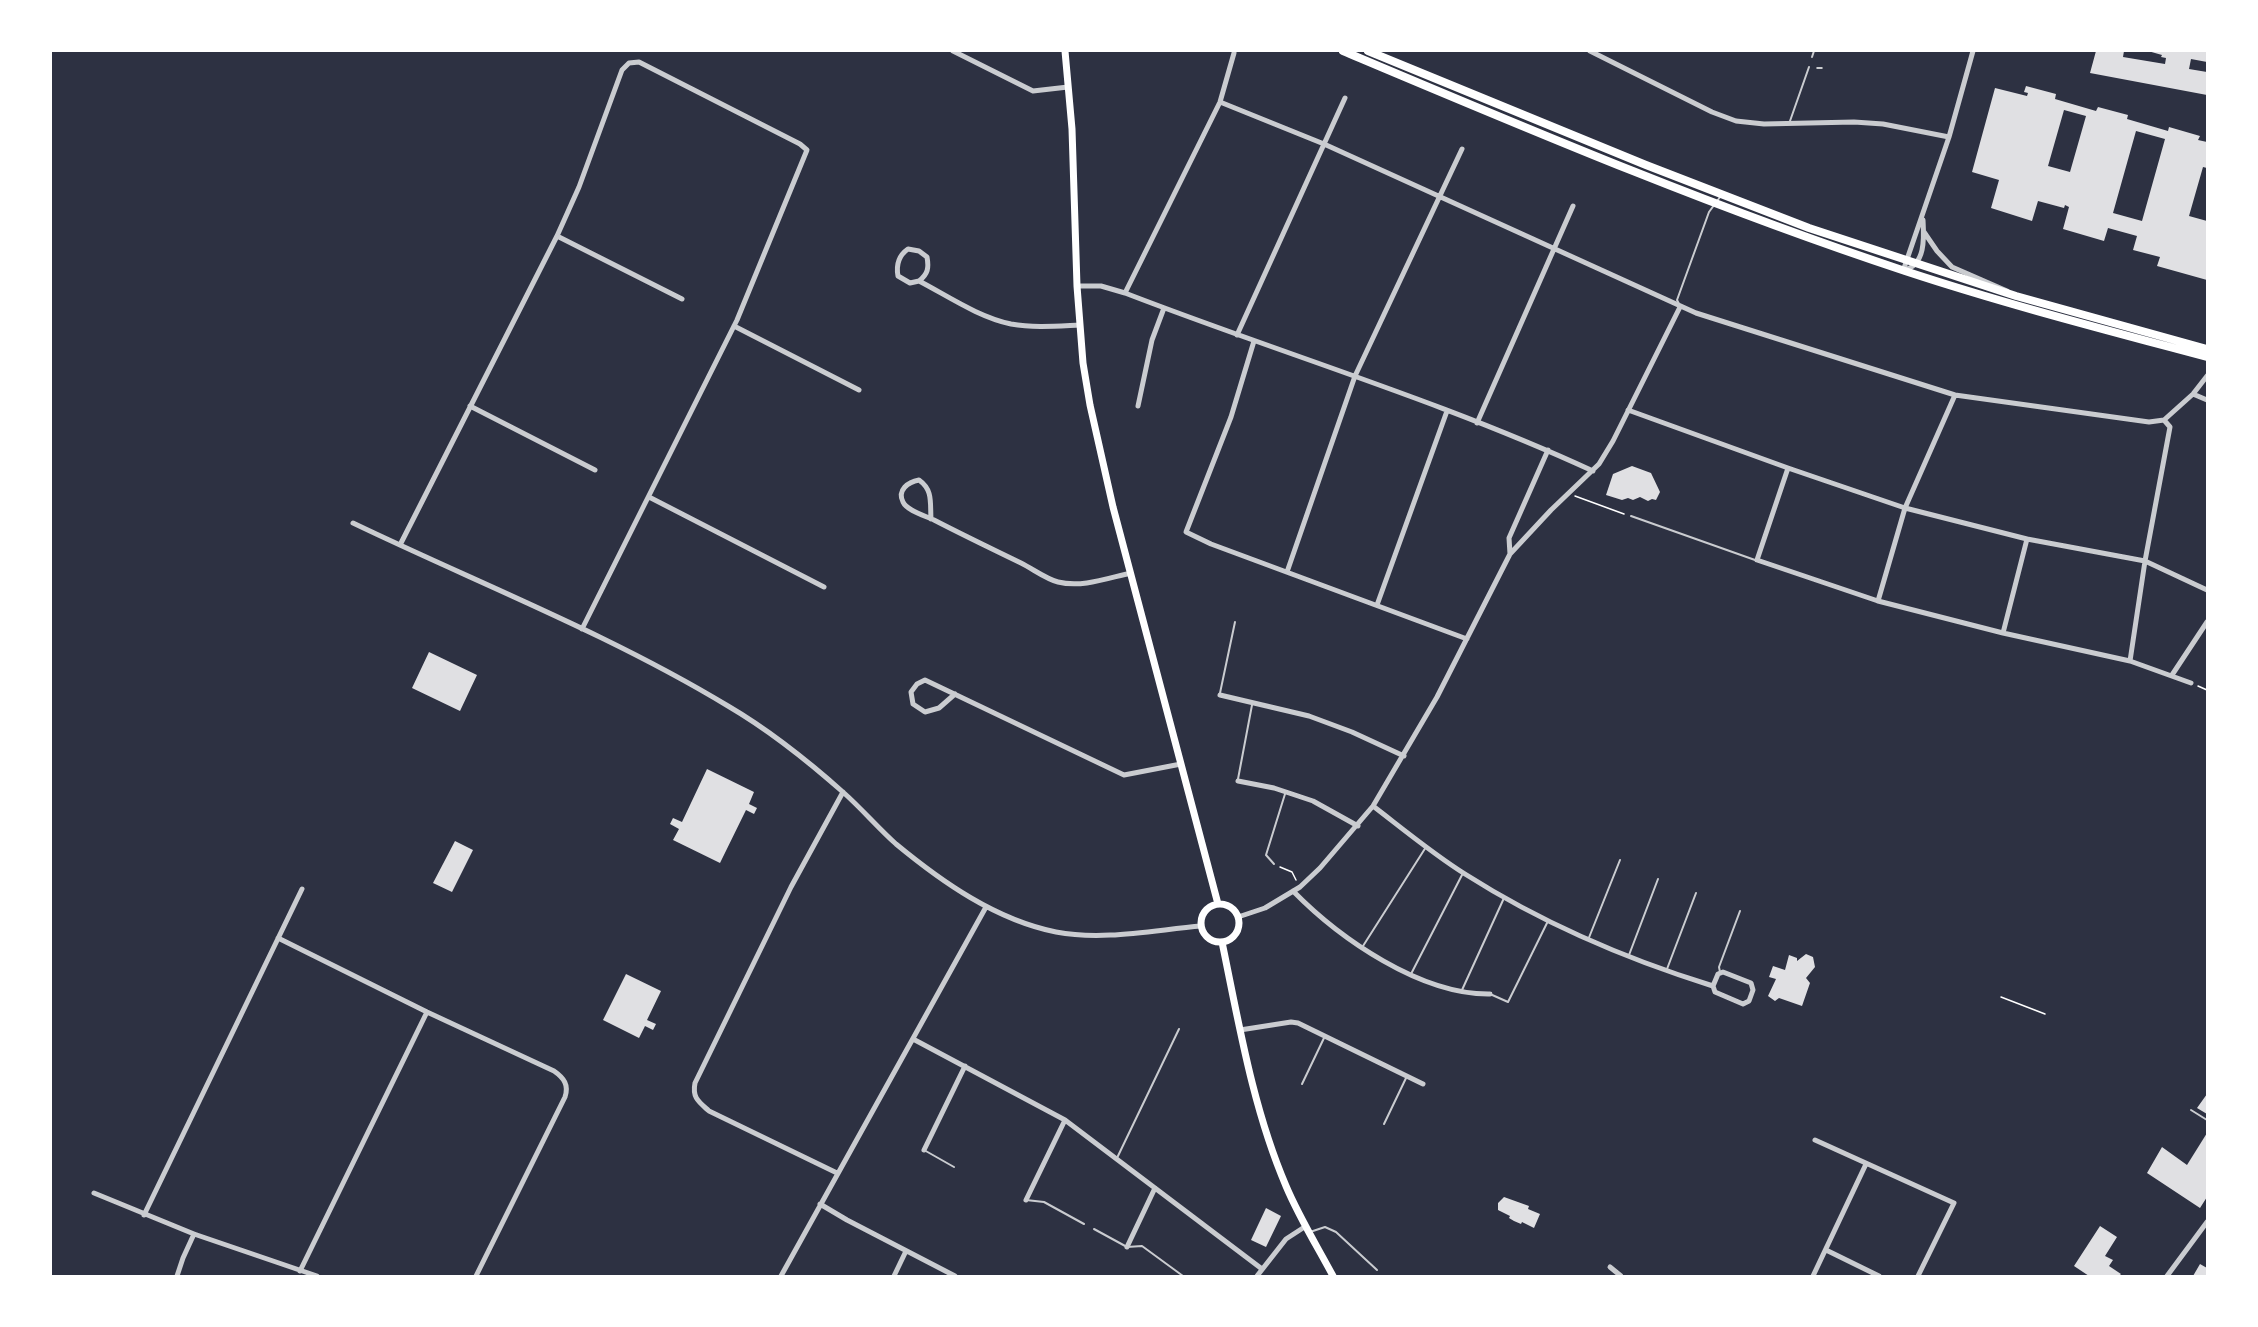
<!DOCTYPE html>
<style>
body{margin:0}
#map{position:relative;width:2258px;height:1327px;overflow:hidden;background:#2d3142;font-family:"Archivo Narrow",sans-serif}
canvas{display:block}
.frame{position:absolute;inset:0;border:52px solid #fff;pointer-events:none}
</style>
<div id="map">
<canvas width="2258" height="1327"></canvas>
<div class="frame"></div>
</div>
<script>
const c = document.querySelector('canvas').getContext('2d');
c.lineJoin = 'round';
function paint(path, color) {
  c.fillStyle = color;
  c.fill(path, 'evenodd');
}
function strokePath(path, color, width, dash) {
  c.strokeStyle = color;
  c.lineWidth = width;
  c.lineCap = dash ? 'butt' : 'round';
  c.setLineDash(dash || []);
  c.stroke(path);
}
const building = new Path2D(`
 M 2096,51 L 2124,51 L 2123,57 L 2165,64 L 2166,58 L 2161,57 L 2162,55 L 2148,51 L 2207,51 L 2207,62 L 2191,59 L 2189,69 L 2207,72 L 2207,95 L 2090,73 Z
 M 2026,86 L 2056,94 L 2055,99 L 2096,111 L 2098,107 L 2128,115 L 2127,119 L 2168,131 L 2169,127 L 2200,136 L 2198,140 L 2207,142 L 2207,168 L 2203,167 L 2189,216 L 2207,221 L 2207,280 L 2157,266 L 2160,257 L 2133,250 L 2137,236 L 2108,228 L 2104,241 L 2063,229 L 2069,207 L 2065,205 L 2064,208 L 2038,201 L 2032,221 L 1991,208 L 1999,180 L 1972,172 L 1995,88 L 2027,96 L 2028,93 L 2024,92 ZM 2064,110 L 2086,116 L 2070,172 L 2048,166 ZM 2136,131 L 2165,139 L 2142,221 L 2113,213 Z
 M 1632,466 L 1651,473 L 1660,492 L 1656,500 L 1652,499 L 1648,501 L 1640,497 L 1633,500 L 1628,498 L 1622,500 L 1606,495 L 1613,474 Z
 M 429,652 L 477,675 L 460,711 L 412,688 Z
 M 707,769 L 754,792 L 749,804 L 757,808 L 754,814 L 746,810 L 720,863 L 673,840 L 679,829 L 670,824 L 673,818 L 682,822 Z
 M 455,841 L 473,850 L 452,892 L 433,883 Z
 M 1806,954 L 1813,957 L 1815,967 L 1806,978 L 1810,983 L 1802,1006 L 1779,998 L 1775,1001 L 1768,996 L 1776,979 L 1769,977 L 1773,966 L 1785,970 L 1789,955 L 1797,958 L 1797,961 Z
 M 626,974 L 661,991 L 647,1020 L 656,1024 L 653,1030 L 645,1026 L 639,1038 L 603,1020 Z
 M 2207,1094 L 2207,1114 L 2197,1108 Z
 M 2207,1133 L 2207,1197 L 2200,1208 L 2147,1173 L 2162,1147 L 2187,1165 Z
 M 1504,1197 L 1529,1206 L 1528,1209 L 1540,1214 L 1534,1228 L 1522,1222 L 1521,1224 L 1514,1221 L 1509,1218 L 1510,1216 L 1498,1210 L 1498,1203 Z
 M 1266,1208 L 1281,1216 L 1266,1247 L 1251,1240 Z
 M 2100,1226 L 2117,1237 L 2105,1256 L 2113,1260 L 2109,1266 L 2121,1274 L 2119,1276 L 2089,1276 L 2074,1266 Z
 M 2200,1264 L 2207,1268 L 2207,1276 L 2193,1276 Z`);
const path = new Path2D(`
 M 1817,68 L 1822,68
 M 1575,496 L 1624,514
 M 2198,686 L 2207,690
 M 1280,867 L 1292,872 L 1296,880
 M 2001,997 L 2045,1014`);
const service = new Path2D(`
 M 1812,57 L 1814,51
 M 1790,121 L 1809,67
 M 1679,304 L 1677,300 L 1709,212 L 1720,197
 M 1631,516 L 1755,560
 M 1220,693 L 1235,622
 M 1238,779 L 1252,705
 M 1274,864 L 1266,855 L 1285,794
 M 1588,940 L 1620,860
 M 1363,946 L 1426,847
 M 1629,955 L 1658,879
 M 1667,969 L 1696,893
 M 1720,972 L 1719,967 L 1740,911
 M 1411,974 L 1463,873
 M 1462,990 L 1504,898
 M 1490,994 L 1508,1002 L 1548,921
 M 1302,1084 L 1324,1038
 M 2191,1110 L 2207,1120
 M 1384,1124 L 1407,1076
 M 924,1150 L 954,1167
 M 1117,1158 L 1179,1029
 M 1026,1200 L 1044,1202 L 1084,1224
 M 1094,1229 L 1127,1247 L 1142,1246 L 1183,1276
 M 1310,1232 L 1325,1227 L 1336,1232 L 1377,1270`);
const minor = new Path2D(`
 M 953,51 L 1033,91 L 1068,87
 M 1590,51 L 1712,112 L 1736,121 L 1764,124 L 1854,122 L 1883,124 L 1949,137
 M 1220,102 L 1324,144 L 1696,313 L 1955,395 L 2149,422 L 2164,420 L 2193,394 L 2207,376
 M 1924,232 L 1937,251 L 1952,267 L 2007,291
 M 557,236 L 682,299
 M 1904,270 C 1926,265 1924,237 1923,220
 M 1903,271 L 1949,137 L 1973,51
 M 919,281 C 928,274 929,268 927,257 L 919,251 L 908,249 C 898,256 896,265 898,276 L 910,283 L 919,281 C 948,296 978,317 1011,324 C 1034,328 1057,326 1080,325
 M 1077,286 L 1101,286 L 1125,293 C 1280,353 1442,401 1593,471
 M 1125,293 L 1220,102 L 1234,53
 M 734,326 L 859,390
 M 1237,335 L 1345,98
 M 1254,341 L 1231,417 L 1186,532 L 1211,544 L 1467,639
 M 2193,394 L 2207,400
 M 470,406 L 595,470
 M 1138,406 L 1152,340 L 1164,308
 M 1628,410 L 1788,468 L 1905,508 L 2027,539 L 2145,561 L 2207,590
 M 1477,423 L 1573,206
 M 1788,468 L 1757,560 L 1878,601 L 2003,633 L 2130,661 L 2191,683
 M 649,497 L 824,587
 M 931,519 C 930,502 933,490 919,480 C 908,482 897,490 903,502 C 907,511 926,516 934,520 C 963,535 992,549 1021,563 C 1033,569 1046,579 1058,582 C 1082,588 1108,578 1131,573
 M 353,523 C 478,583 609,634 728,706 C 769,730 808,761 844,793 C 862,809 878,828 896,844 C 942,882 996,920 1056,932 C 1103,941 1154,930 1201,926
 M 400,545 L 557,236 L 579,187 L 622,70 L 629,63 L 639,62 L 800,144 L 807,150 L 737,320 L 582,629
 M 1510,554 L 1509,538 L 1548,450
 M 1287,572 L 1355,376 L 1462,149
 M 1878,601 L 1905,508 L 1955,395
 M 1377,605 L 1447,411
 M 2003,633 L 2027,539
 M 2130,661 L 2145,561 L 2170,427 L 2164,420
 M 2172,675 L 2207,622
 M 955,694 L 939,708 L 925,712 L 913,704 L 911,692 L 917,684 L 925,680 L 1124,775 L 1181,764
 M 1220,695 L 1309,716 L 1352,732 L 1404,756
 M 1238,781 L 1274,788 L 1313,801 L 1358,826
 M 1373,806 C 1403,829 1433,854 1465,874 C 1542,923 1626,959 1713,986 L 1715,992 L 1743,1004 L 1749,1001 L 1753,990 L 1751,983 L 1723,972 L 1718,974 L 1713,986
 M 1293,891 C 1340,939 1421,995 1490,994
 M 1238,917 L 1265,908 L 1300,887 L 1320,868 L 1373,806 L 1437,697 L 1510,554 L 1551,510 L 1599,464 L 1613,441 L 1680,307
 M 278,938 L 427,1012 L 554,1071 C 564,1078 569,1085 565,1097 L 476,1276
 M 1240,1030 L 1291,1022 L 1298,1023 L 1423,1084
 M 913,1039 L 1065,1120 L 1262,1269
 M 1815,1140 L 1954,1203 L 1918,1276
 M 924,1150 L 965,1066
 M 837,1173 L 709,1111 C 699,1102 692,1098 695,1083 L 791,887 L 843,792
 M 94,1193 L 194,1234 L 317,1276
 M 1026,1200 L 1065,1120
 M 820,1204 L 847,1220 L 955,1276
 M 144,1215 L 302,889
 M 1127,1247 L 1155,1188
 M 1826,1250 L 1879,1276
 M 1610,1267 L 1621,1276
 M 300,1271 L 427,1012
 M 177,1276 L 183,1258 L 194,1234
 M 781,1276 L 986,907
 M 894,1276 L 906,1251
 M 1257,1276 L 1286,1239 L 1306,1226
 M 1813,1276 L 1866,1164
 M 2167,1276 L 2207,1222`);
const secondary = new Path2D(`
 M 1065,51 L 1072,129 L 1077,286 L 1083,363 L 1090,405 L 1113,507 L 1218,904
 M1201 923a19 19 0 1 1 38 0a19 19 0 1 1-38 0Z
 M 1222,942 C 1239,1024 1253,1109 1286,1186 C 1299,1217 1317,1246 1333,1276`);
const primary = new Path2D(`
 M 1343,51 C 1528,129 1714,208 1905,271 C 2005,304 2106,330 2207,357
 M 1368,51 L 1646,165 L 1809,228 L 2016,296 L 2207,349`);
paint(building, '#e0e0e3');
strokePath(path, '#fff', 1.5);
strokePath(service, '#caccd0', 2);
strokePath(minor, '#caccd0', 5);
strokePath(secondary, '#fff', 7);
strokePath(primary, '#fff', 8);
</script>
